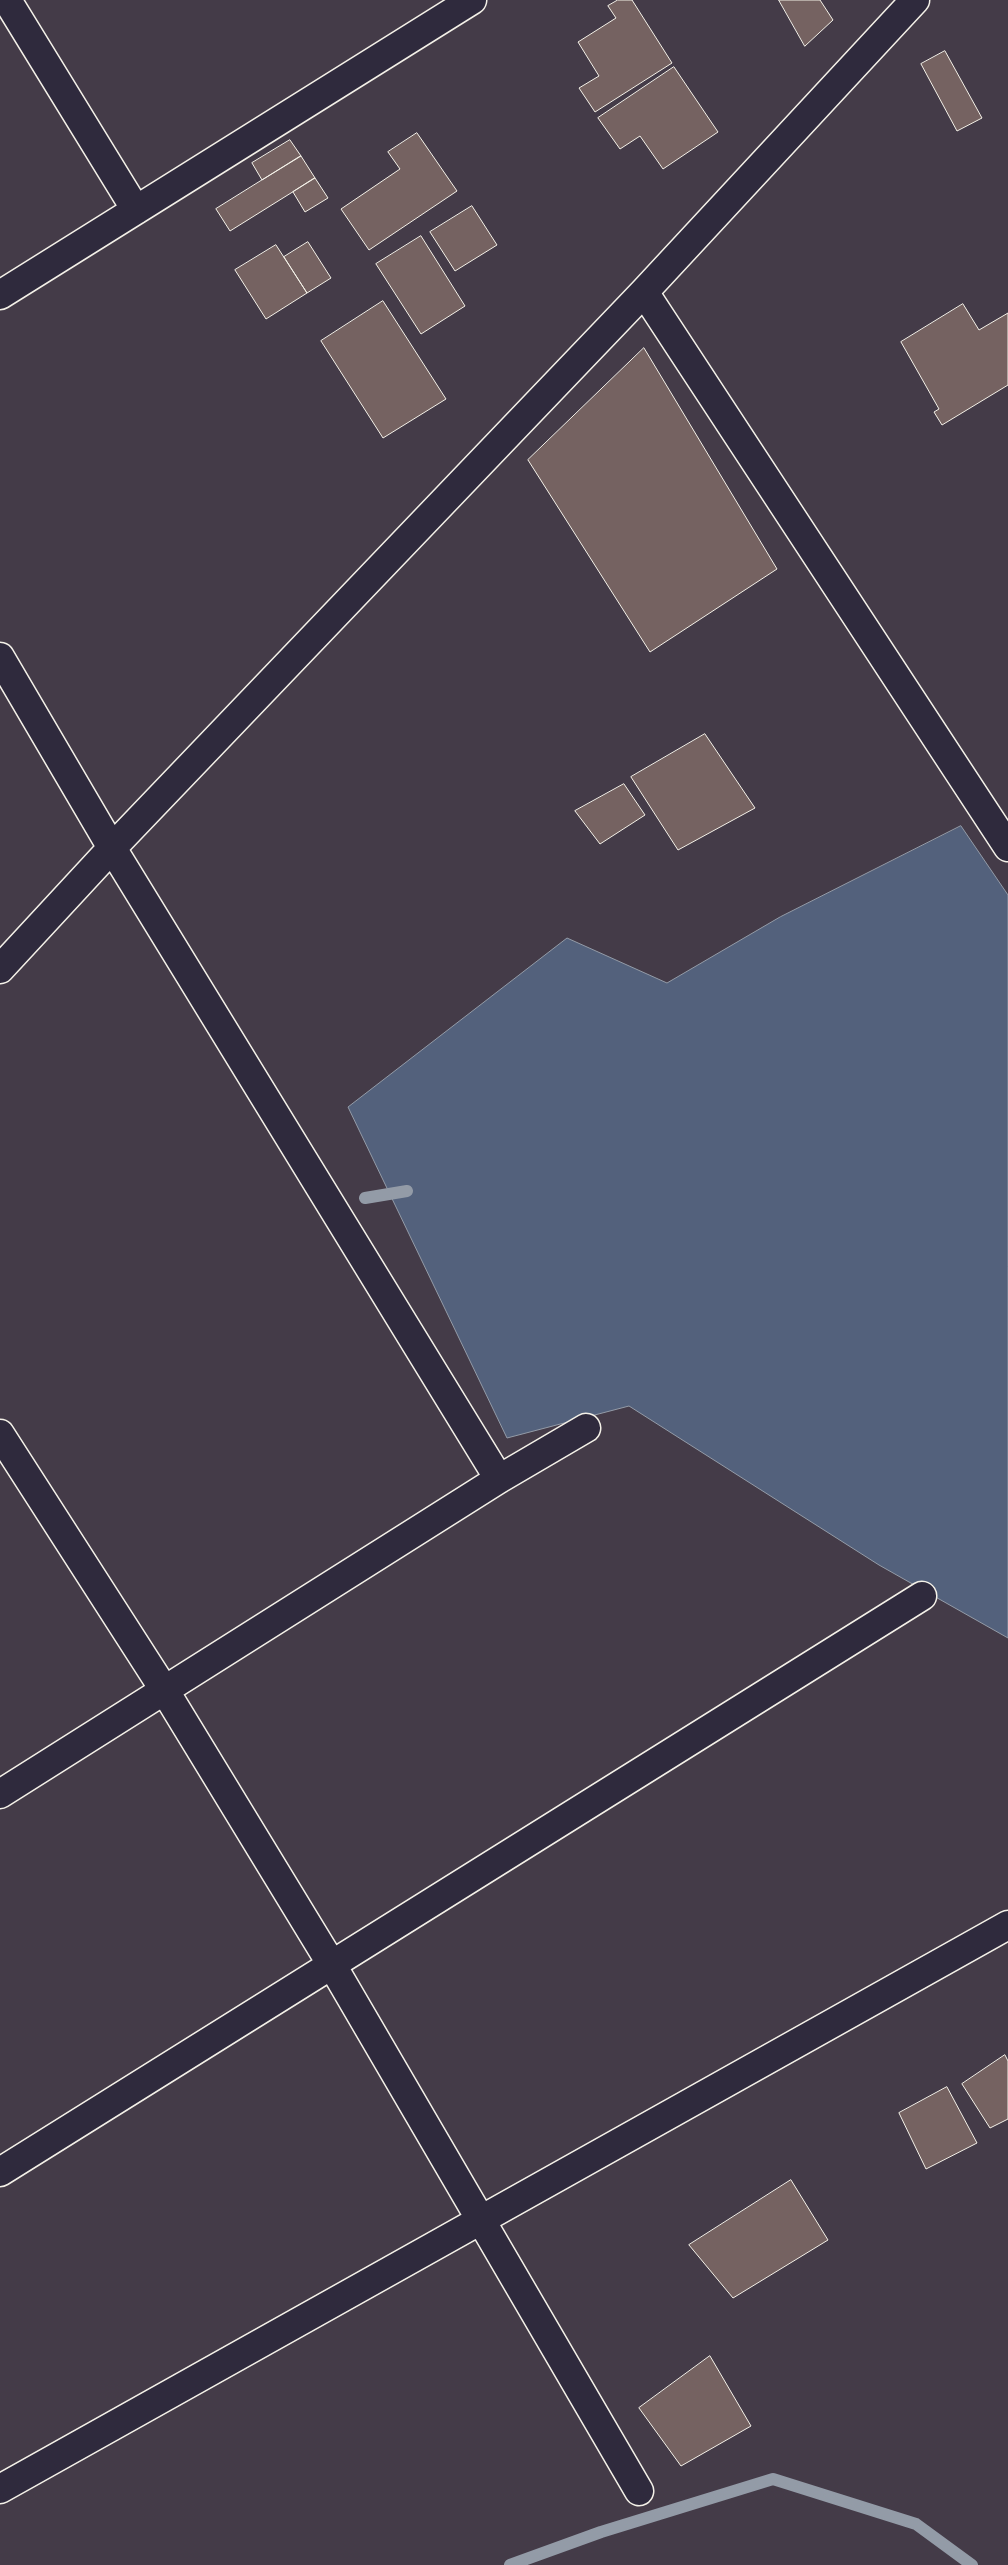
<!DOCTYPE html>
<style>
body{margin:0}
canvas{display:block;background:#443b48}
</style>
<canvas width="1008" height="2565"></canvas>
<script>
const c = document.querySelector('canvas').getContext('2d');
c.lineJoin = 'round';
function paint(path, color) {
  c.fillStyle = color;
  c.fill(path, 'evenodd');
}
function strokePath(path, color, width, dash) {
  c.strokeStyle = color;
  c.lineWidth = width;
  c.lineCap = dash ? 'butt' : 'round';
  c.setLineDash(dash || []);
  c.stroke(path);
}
const water = new Path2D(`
 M 961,826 L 1008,895 L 1008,1638 L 879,1565 L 629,1406 L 507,1438 L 348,1107 L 567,938 L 667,983 L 780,917 Z`);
const stream = new Path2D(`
 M 365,1198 L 407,1191
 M 510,2565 L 601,2532 L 773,2479 L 916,2524 L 972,2565`);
const building = new Path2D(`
 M 618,0 L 632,0 L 672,63 L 595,112 L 579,88 L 599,76 L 578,42 L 616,18 L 608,6 Z
 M 779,0 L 820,0 L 833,20 L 805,46 Z
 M 945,51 L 982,118 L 957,131 L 921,64 Z
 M 674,67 L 718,132 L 663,169 L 640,136 L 620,149 L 598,118 Z
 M 417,133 L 457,191 L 369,250 L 341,209 L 400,169 L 388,152 Z
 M 290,140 L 301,156 L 262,180 L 252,163 Z
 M 301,156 L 315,178 L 230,231 L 216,209 Z
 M 315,178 L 328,198 L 305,212 L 293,192 Z
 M 472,206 L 497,245 L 455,271 L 430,232 Z
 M 421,236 L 465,306 L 421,334 L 376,264 Z
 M 308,242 L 331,278 L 307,293 L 284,257 Z
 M 276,245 L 307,293 L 266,319 L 235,270 Z
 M 383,301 L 446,399 L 383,438 L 321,341 Z
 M 963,304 L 979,330 L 1008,313 L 1008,385 L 942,425 L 934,412 L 939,409 L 901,342 Z
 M 644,348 L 777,569 L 650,652 L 528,460 Z
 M 705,734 L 755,808 L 678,850 L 631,777 Z
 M 624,784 L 645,815 L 600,844 L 575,811 Z
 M 1005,2055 L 1008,2061 L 1008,2119 L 990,2128 L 962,2084 Z
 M 947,2087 L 977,2143 L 926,2169 L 899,2113 Z
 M 791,2180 L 828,2240 L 733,2298 L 689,2245 Z
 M 710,2356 L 751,2426 L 681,2466 L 639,2408 Z`);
const minor = new Path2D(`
 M 7,0 L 136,210
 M 644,292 L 1008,847
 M 0,295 L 472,0
 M 0,657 L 112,848 L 499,1479
 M 0,969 L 112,848 L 644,292 L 915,0
 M 0,1434 L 165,1691 L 332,1965 L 639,2491
 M 0,1794 L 499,1479 L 586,1428
 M 0,2172 L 922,1596
 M 0,2489 L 1008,1925`);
paint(water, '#53617c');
strokePath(water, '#939ba7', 1);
strokePath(stream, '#939ba7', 12);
paint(building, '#756261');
strokePath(building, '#f4f1e8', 1);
strokePath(minor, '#f4f1e8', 31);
strokePath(minor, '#2f2a3d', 28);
</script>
